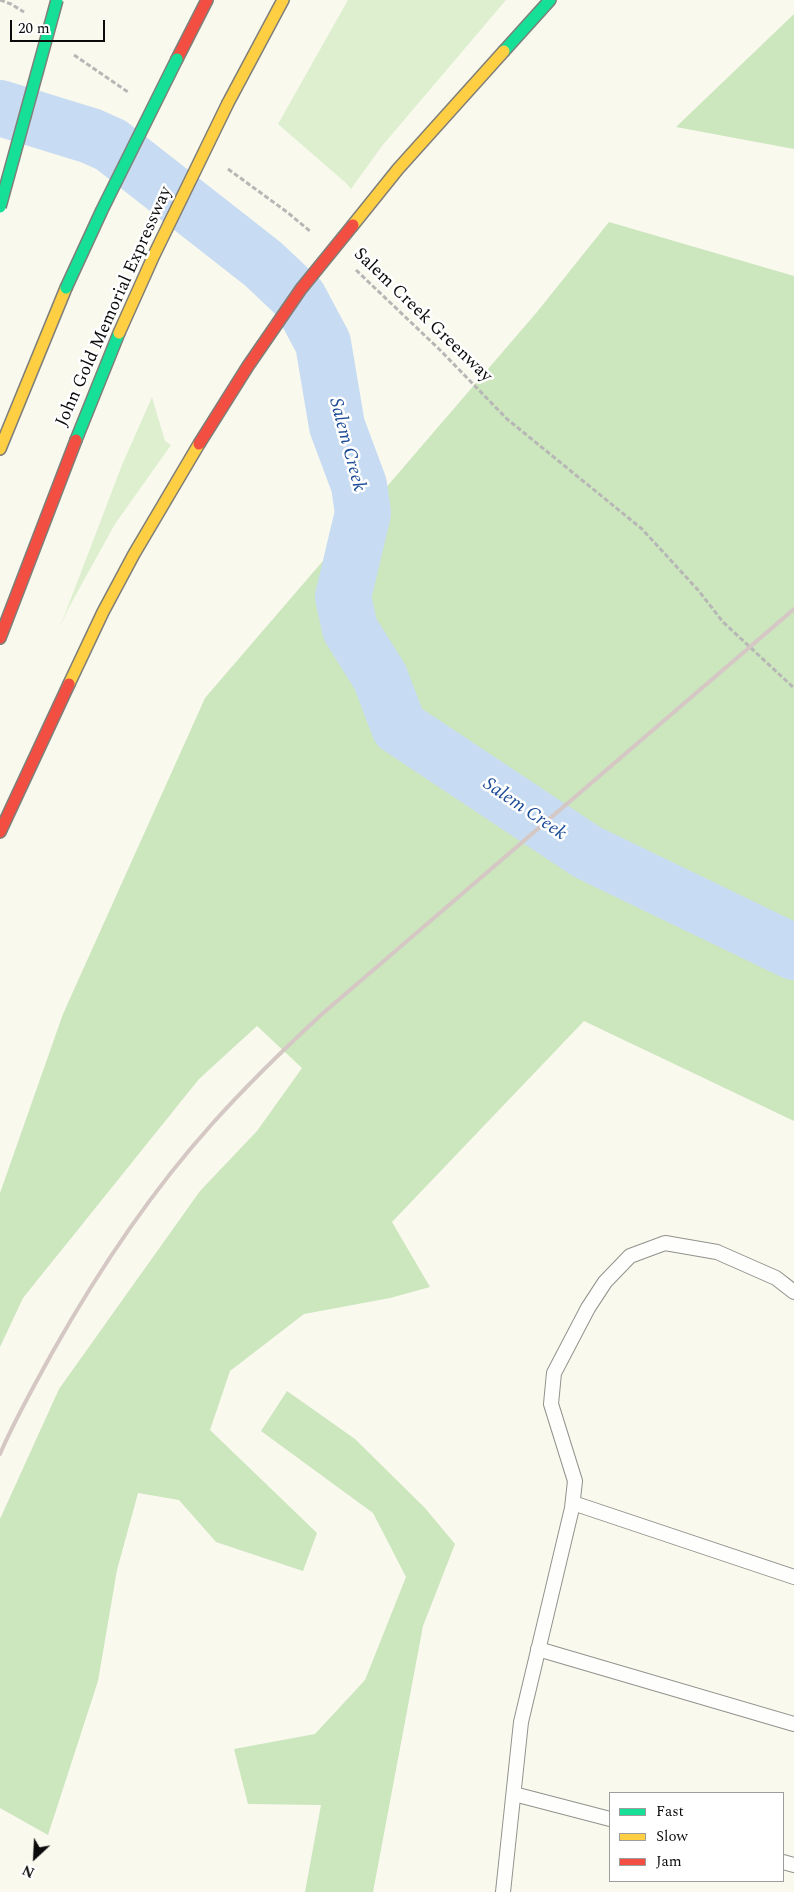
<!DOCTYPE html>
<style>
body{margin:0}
#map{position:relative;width:794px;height:1892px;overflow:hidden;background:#f9f9ee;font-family:Spectral,serif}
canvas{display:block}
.legend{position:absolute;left:609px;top:1792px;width:175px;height:90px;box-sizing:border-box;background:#fff;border:1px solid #9d9d9d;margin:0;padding:6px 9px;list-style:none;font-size:15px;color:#0b0b0b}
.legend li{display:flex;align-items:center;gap:10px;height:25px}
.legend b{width:25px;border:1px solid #9d9d9d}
.north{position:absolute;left:10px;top:1832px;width:50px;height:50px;-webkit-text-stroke:4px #fff;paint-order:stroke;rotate:205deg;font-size:14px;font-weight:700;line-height:20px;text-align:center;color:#0b0b0b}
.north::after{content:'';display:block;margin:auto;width:18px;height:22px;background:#0b0b0b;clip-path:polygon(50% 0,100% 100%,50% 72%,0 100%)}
.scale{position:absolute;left:10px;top:20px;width:95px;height:22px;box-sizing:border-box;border:2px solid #0b0b0b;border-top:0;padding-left:6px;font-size:15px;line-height:18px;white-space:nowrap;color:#0b0b0b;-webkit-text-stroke:4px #fff;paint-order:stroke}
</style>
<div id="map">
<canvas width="794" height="1892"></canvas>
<ul class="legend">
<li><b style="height:6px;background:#16e098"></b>Fast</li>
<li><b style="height:6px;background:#ffcf43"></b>Slow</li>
<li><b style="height:6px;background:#f24e42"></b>Jam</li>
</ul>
<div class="north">N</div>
<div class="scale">20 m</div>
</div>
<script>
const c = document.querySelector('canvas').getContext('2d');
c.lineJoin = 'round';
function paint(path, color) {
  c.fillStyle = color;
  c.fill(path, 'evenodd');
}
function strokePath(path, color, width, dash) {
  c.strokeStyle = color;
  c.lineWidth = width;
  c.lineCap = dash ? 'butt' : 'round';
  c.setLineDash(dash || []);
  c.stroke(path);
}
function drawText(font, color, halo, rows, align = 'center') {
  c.font = font + ' Spectral,serif';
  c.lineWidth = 5;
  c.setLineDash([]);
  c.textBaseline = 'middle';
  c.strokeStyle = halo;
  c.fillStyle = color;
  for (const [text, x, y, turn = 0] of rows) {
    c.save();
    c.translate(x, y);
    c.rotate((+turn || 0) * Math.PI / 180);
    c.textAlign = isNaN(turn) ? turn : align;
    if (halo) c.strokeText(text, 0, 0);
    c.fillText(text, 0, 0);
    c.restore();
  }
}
const green = new Path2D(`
 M 348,0 L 506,0 L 382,146 L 351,189 L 346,183 L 278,124 Z
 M 152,397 L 165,441 L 171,445 L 115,524 L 68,609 L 60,627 L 122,465 Z`);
const forest = new Path2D(`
 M 794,14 L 794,149 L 676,127 Z
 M 609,222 L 794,276 L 794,1121 L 584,1021 L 392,1222 L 430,1287 L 390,1298 L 304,1314 L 230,1371 L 210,1430 L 317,1533 L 303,1571 L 216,1542 L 179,1500 L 138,1493 L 117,1570 L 98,1681 L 48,1835 L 0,1808 L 0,1519 L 59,1389 L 200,1191 L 257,1131 L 302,1068 L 257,1026 L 199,1079 L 23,1298 L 0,1347 L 0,1193 L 63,1014 L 205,698 L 537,312 Z
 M 287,1391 L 355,1439 L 425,1508 L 455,1544 L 423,1626 L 373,1892 L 305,1892 L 321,1805 L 248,1804 L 234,1749 L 315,1734 L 365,1680 L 406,1577 L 373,1513 L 261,1431 Z`);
const river = new Path2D(`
 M 0,108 L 91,136 L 111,145 L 263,264 L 299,298 L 323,343 L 337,426 L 359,485 L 363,513 L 343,597 L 350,629 L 380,677 L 399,727 L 587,852 L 794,952`);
const path = new Path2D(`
 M 0,0 L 11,4 L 24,12
 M 74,55 L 128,92
 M 228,169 L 287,212 L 311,232
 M 356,270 L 440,350 L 507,419 L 642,529 L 698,590 L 723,622 L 794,688`);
const lane = new Path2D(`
 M 573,1503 L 794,1577
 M 538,1649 L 794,1724
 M 514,1794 L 610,1819
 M 783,1862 L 794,1865
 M 503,1892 L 521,1722 L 572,1508 L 575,1481 L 551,1404 L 554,1373 L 588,1308 L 605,1282 L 630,1256 L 665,1243 L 717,1252 L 776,1278 L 794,1292`);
const fast = new Path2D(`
 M 504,51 L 550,0
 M 76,440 L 119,333`);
const slow = new Path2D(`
 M 228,103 L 283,0
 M 353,225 L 398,169 L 504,51
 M 0,449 L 66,288
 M 69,684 L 103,612 L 134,554 L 199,444`);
const jam = new Path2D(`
 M 177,59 L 207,0
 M 0,638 L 76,440
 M 0,832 L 69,684`);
const rail = new Path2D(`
 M 0,1454 C 15,1419 34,1386 52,1353 C 98,1271 150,1193 212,1124 C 247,1085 284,1049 322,1014 L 794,609`);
const fastBridge = new Path2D(`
 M 0,207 L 57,0
 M 66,288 L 102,210 L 177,59`);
const slowBridge = new Path2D(`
 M 119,333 L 154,255 L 228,103`);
const jamBridge = new Path2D(`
 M 199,444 L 248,366 L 301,289 L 353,225`);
const streetNames = [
 ["John Gold Memorial Expressway",115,307,-66],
 ["Salem Creek Greenway",422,316,44]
];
const waterNames = [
 ["Salem Creek",346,445,75],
 ["Salem Creek",524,810,34]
];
paint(green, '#ddefcf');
paint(forest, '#cce6be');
strokePath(river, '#c7dbf2', 56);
strokePath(lane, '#92928d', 16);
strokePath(fast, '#7f7f7a', 14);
strokePath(slow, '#7f7f7a', 14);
strokePath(jam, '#7f7f7a', 14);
strokePath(path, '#b7b7b5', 3, [5, 2.5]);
strokePath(lane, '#fefefc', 14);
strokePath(fast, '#16e098', 11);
strokePath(slow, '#ffcf43', 11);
strokePath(jam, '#f24e42', 11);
strokePath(rail, '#d5c7c4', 4);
strokePath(fastBridge, '#7f7f7a', 14, []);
strokePath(slowBridge, '#7f7f7a', 14, []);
strokePath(jamBridge, '#7f7f7a', 14, []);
strokePath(fastBridge, '#16e098', 11);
strokePath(slowBridge, '#ffcf43', 11);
strokePath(jamBridge, '#f24e42', 11);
drawText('18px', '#0b0b0b', '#fff', streetNames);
drawText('italic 19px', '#1b4b96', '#fff', waterNames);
</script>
